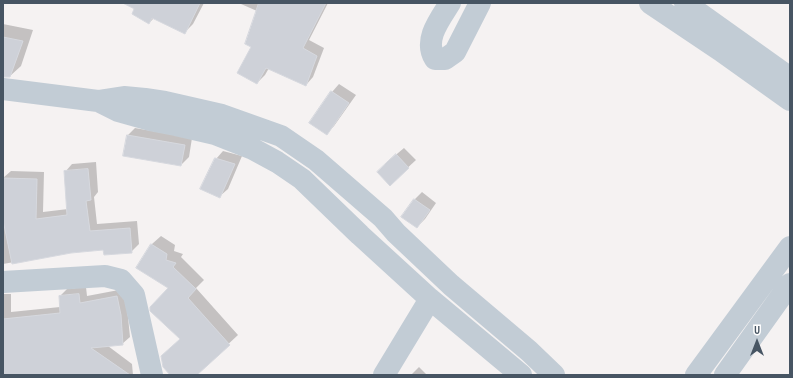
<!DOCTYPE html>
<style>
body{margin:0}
#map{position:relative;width:793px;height:378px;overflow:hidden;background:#f5f2f2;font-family:"PT Sans Narrow",sans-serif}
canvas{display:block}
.frame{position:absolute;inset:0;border:4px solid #475563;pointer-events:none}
.north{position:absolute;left:737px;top:322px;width:40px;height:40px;-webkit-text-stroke:3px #fff;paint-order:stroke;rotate:0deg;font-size:11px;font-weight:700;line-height:16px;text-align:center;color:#475563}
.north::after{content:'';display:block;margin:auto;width:14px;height:18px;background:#475563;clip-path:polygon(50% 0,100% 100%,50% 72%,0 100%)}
</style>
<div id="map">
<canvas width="793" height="378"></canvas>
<div class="frame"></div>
<div class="north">U</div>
</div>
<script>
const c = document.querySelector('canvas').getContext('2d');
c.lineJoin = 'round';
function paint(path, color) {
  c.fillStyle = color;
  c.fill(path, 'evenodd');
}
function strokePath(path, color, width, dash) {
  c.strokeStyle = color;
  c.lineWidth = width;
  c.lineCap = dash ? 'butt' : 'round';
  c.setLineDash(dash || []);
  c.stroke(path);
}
const shadow = new Path2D(`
 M 123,3 L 204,3 L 193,24 L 184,33 L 154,18 L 149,23 L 135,8 Z
 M 241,3 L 328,3 L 309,40 L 324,48 L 313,77 L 306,85 L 269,68 L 265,75 L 257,83 L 253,46 L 257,11 L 241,4 Z
 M 3,24 L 33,30 L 21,66 L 10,76 L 3,76 Z
 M 339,84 L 356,95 L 334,126 L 327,133 L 332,92 Z
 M 135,128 L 192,138 L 189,157 L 181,165 L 128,135 Z
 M 404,148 L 416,160 L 390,184 L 385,164 Z
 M 223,151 L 242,156 L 228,189 L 220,196 L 216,159 Z
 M 96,162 L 98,192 L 94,197 L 97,224 L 137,221 L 139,244 L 131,252 L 104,249 L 71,252 L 3,264 L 3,178 L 11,171 L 44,172 L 43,212 L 68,209 L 65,172 L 72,164 Z
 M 422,192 L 436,203 L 425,219 L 417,227 L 415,199 Z
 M 161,236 L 175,245 L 174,251 L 183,254 L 181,257 L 204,280 L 196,288 L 238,335 L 195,375 L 171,375 L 181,339 L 169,288 L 137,267 L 152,244 Z
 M 86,287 L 87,296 L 124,289 L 127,307 L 130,337 L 122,344 L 108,346 L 132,364 L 133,375 L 3,375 L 3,294 L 11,294 L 11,312 L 60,307 L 60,296 L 67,289 Z
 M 419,367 L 427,375 L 411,375 Z`);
const building = new Path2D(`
 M 123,3 L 200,3 L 185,34 L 152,18 L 149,24 L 132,14 L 134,9 Z
 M 259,3 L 326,3 L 303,48 L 317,56 L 306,86 L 266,68 L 257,84 L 237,73 L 251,47 L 245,44 Z
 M 3,37 L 23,41 L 10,77 L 3,77 Z
 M 331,91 L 349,103 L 327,135 L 309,123 Z
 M 127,135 L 185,145 L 181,166 L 123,156 Z
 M 396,154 L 409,168 L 390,186 L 377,172 Z
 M 215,158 L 235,164 L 220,198 L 200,189 Z
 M 88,169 L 91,200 L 86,201 L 90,231 L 130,228 L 132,253 L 104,255 L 103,250 L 71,253 L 12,264 L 3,220 L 3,178 L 37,179 L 36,219 L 67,215 L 64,171 Z
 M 414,199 L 430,210 L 417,228 L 401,217 Z
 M 151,244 L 167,254 L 166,260 L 176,263 L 173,267 L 196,289 L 188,298 L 230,345 L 197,375 L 170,375 L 163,367 L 161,356 L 180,339 L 150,311 L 150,307 L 168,288 L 136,268 Z
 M 79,294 L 80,303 L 117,296 L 121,315 L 123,345 L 91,348 L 130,375 L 3,375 L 3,319 L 60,313 L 59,296 Z`);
const minor = new Path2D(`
 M 450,3 C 440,19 423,40 435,59 L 445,59 L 455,52 L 480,3
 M 650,3 L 720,50 L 790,100
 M 685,3 L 790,78
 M 3,89 L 98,101 L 124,97 L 145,99 L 165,102 L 222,115 L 281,136 L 316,160 L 383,218 L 396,233 L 451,285 L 529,351 L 554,375
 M 98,101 L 118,111 L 150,120 L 176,125 L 215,134 L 253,149 L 277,162 L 302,179 L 360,235 L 430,299 L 521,375
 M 3,282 L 105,276 L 121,280 L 134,295 L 152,375
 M 384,375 L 430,299
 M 696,375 L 790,247
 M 725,375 L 790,284`);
paint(shadow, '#0003');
paint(building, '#ced1d8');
strokePath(building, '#d6d8de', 1);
strokePath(minor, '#c2ccd5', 22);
</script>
